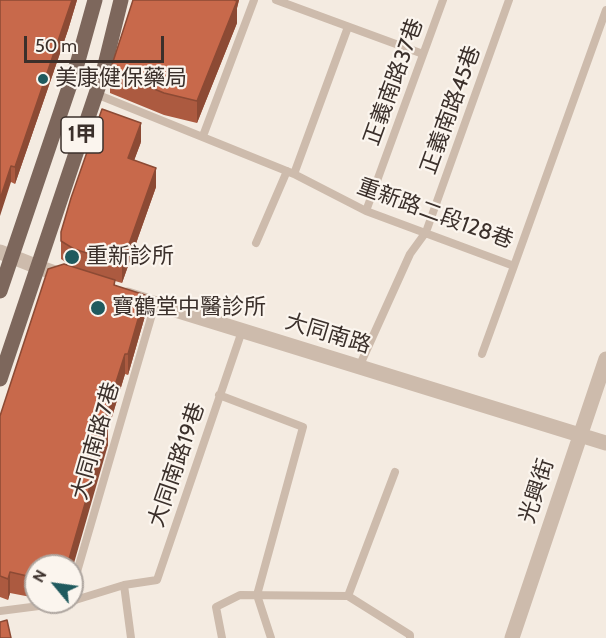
<!DOCTYPE html>
<meta charset="utf-8">
<style>
body{margin:0}
#map{position:relative;width:606px;height:638px;overflow:hidden;background:#f4ebe1;font-family:Cabin,sans-serif}
canvas{display:block}
.north{position:absolute;left:24px;top:554px;width:60px;height:60px;box-sizing:border-box;background:#fbf5ee;border:2px solid #aea6a0;border-radius:50%;rotate:299deg;font-size:16px;font-weight:700;line-height:24px;text-align:center;color:#3b302b}
.north::after{content:'';display:block;margin:auto;width:21px;height:27px;background:#1f5a5e;clip-path:polygon(50% 0,100% 100%,50% 72%,0 100%)}
.scale{position:absolute;left:24px;top:36px;width:140px;height:27px;box-sizing:border-box;border:3px solid #3b302b;border-top:0;padding-left:8px;font-size:18px;line-height:21px;white-space:nowrap;color:#3b302b;-webkit-text-stroke:4px #fbf5ee;paint-order:stroke}
</style>
<div id="map">
<canvas width="606" height="638"></canvas>
<div class="north">N</div>
<div class="scale">50 m</div>
</div>
<script>
const c = document.querySelector('canvas').getContext('2d');
c.lineJoin = 'round';
function strokePath(path, color, width, dash) {
  c.strokeStyle = color;
  c.lineWidth = width;
  c.lineCap = dash ? 'butt' : 'round';
  c.setLineDash(dash || []);
  c.stroke(path);
}
function paint(path, color) {
  c.fillStyle = color;
  c.fill(path, 'evenodd');
}
function drawText(font, color, halo, rows, align = 'center') {
  c.font = font + ' Cabin,"Noto Sans TC",sans-serif';
  c.lineWidth = 4.5;
  c.setLineDash([]);
  c.textBaseline = 'middle';
  c.strokeStyle = halo;
  c.fillStyle = color;
  for (const [text, x, y, turn = 0] of rows) {
    c.save();
    c.translate(x, y);
    c.rotate((+turn || 0) * Math.PI / 180);
    c.textAlign = isNaN(turn) ? turn : align;
    if (halo) c.strokeText(text, 0, 0);
    c.fillText(text, 0, 0);
    c.restore();
  }
}
const lane = new Path2D(`
 M 276,0 L 423,54
 M 96,94 L 294,174 L 366,211 L 514,266 L 606,10
 M 203,136 L 254,0
 M 294,174 L 348,27
 M 366,211 L 443,0
 M 256,243 L 287,171
 M 482,354 L 514,266
 M 359,367 L 410,254 L 426,232 L 509,0
 M 219,395 L 303,427 L 257,595 L 271,638
 M 124,585 L 131,638
 M 72,589 L 155,304
 M 348,596 L 395,472
 M 72,601 L 124,585 L 157,580 L 242,331
 M 0,611 L 70,602
 M 222,638 L 216,607 L 240,595 L 348,596 L 410,635 L 410,638`);
const street = new Path2D(`
 M 0,252 L 38,267 L 67,277
 M 127,295 L 606,443
 M 512,638 L 606,359`);
const primary = new Path2D(`
 M 0,291 L 78,61 L 95,0
 M 0,379 L 103,73 L 121,0`);
const wall = new Path2D(`
 M 0,0 L 77,0 L 68,30 L 15,184 L 11,182 Z
 M 133,0 L 239,0 L 237,8 L 237,23 L 197,123 L 164,115 L 110,93 L 110,71 Z
 M 141,142 L 134,160 L 156,187 L 122,283 L 115,281 L 115,286 L 145,316 L 128,375 L 125,374 L 108,430 L 108,445 L 36,566 L 36,598 L 10,593 L 8,600 L 0,597 L 0,416 L 73,267 L 61,259 L 61,232 Z`);
const shadedWall = new Path2D(`
 M 72,0 L 77,0 L 68,30 L 15,184 L 15,167 Z
 M 234,0 L 239,0 L 237,8 L 237,23 L 197,123 L 197,101 Z
 M 141,123 L 141,142 L 128,177 L 128,158 Z
 M 11,166 L 11,182 L 0,216 L 0,199 Z
 M 156,168 L 156,187 L 122,283 L 122,264 Z
 M 145,295 L 145,316 L 128,375 L 128,354 Z
 M 125,354 L 125,374 L 108,430 L 108,445 L 72,570 L 72,566 L 67,566 L 103,423 Z
 M 10,572 L 10,593 L 8,600 L 8,579 Z`);
const building = new Path2D(`
 M 0,0 L 72,0 L 15,167 L 11,166 L 0,199 Z
 M 133,0 L 234,0 L 237,1 L 197,101 L 164,93 L 110,71 Z
 M 102,109 L 141,123 L 128,158 L 156,168 L 122,264 L 74,249 L 61,241 L 61,232 L 71,198 Z
 M 64,264 L 115,280 L 114,285 L 145,295 L 128,354 L 125,354 L 103,423 L 108,424 L 67,566 L 36,566 L 36,578 L 10,572 L 8,579 L 0,576 L 0,416 L 48,269 Z
 M 7,620 L 11,638 L 0,638 L 0,622 Z`);
const markers = [
 [43,79,6,"#1f5a5e"],
 [72,257,8,"#1f5a5e"],
 [98,308,8,"#1f5a5e"]
];
const shields = [
 [82,135,42]
];
const shieldNames = [
 ["1甲",82,135]
];
const poiNames = [
 ["美康健保藥局",55,79],
 ["重新診所",86,257],
 ["寶鶴堂中醫診所",112,308]
];
const streetNames = [
 ["正義南路37巷",394,82,-70],
 ["正義南路45巷",451,110,-70],
 ["重新路二段128巷",435,214,20],
 ["大同南路",328,334,17],
 ["大同南路7巷",96,441,-74],
 ["大同南路19巷",177,465,-71],
 ["光興街",537,491,-72]
];
strokePath(lane, '#cdbbac', 8);
strokePath(street, '#cdbbac', 15);
strokePath(primary, '#7d675c', 15);
paint(wall, '#ac5a40');
paint(shadedWall, '#8c4a34');
paint(building, '#c8694b');
strokePath(building, '#8c4a34', 1.5);
for (const [x, y, r, color] of markers) {
  const dot = new Path2D();
  dot.arc(x, y, r, 0, 2 * Math.PI);
  c.fillStyle = color;
  c.fill(dot);
  strokePath(dot, '#fbf5ee', 2);
}
for (const [x, y, w] of shields) {
  const box = new Path2D();
  box.roundRect(x - w / 2, y - 18, w, 36, 4.5);
  c.fillStyle = '#fbf5ee';
  c.fill(box);
  strokePath(box, '#3b302b', 1.5);
}
drawText('bold 21px', '#3b302b', null, shieldNames);
drawText('22px', '#3b302b', '#fbf5ee', poiNames, 'left');
drawText('22px', '#3b302b', '#fbf5ee', streetNames);
</script>
